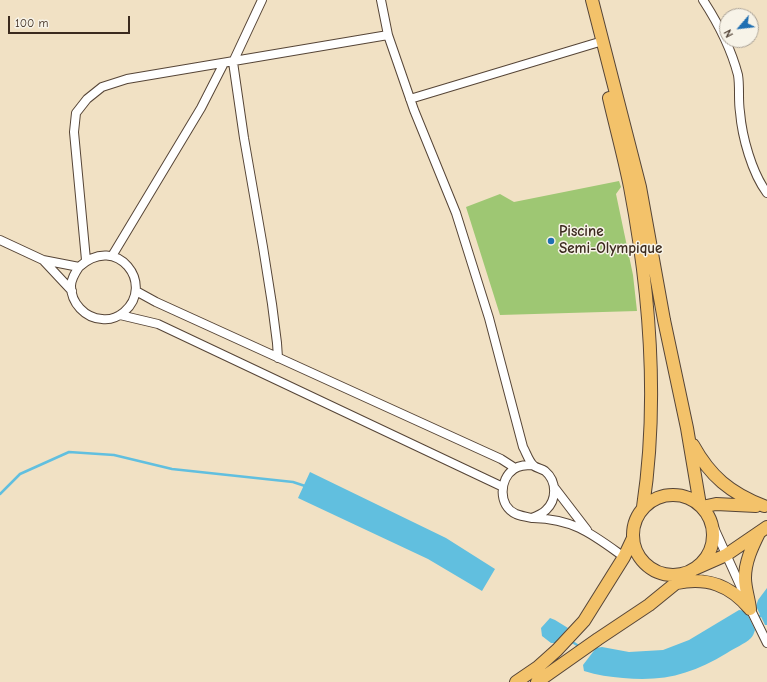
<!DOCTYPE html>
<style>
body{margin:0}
#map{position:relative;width:767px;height:682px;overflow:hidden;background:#f1e1c4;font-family:"Comic Neue",sans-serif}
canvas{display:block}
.north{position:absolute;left:719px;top:8px;width:40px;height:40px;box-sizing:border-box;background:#f7f3e8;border:1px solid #aca397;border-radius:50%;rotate:242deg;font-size:11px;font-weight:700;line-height:16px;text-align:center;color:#3b2a1e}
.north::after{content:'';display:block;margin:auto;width:14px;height:18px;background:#1f6fb2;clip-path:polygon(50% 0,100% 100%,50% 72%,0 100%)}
.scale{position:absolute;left:8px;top:16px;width:122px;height:18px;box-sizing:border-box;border:2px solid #3b2a1e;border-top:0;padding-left:5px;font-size:12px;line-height:14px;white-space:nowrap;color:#3b2a1e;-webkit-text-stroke:3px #f7f3e8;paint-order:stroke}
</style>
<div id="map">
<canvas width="767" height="682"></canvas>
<div class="north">N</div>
<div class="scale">100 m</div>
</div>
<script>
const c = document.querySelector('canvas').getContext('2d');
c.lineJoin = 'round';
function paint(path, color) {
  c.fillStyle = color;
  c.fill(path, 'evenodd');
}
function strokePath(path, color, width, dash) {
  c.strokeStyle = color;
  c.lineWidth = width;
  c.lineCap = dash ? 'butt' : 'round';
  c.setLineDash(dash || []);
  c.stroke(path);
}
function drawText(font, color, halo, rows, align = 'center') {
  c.font = font + ' "Comic Neue",sans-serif';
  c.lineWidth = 3;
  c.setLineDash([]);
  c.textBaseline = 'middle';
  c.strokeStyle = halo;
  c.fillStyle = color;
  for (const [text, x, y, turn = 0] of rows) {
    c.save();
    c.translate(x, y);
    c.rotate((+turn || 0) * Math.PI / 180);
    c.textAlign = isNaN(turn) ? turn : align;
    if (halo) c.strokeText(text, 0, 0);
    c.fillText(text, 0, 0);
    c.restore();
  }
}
const green = new Path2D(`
 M 619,181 L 621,187 L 616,194 L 633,275 L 637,311 L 500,315 L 466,207 L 500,194 L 514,202 Z`);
const water = new Path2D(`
 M 310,472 L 446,538 L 495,569 L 482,591 L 428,559 L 298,498 Z
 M 767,588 L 767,625 L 765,625 L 756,606 L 758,600 Z
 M 739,610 L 746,611 L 755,630 C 754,633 753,636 751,638 C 745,644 734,648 727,653 C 692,674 664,682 623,678 C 610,677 597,675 584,671 L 583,665 L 596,648 L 602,647 L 629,652 L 663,650 L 689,640 Z
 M 550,618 L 555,620 L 568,628 L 555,643 L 551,643 L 542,636 L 541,628 Z`);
const stream = new Path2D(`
 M 0,494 L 20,474 L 69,452 L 114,455 L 172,469 L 293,482 L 305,486
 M 756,619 L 767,611
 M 571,641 L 580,647`);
const minor = new Path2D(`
 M 262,0 L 233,62 L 244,138 L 263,247 L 272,304 L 277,343 L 278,358
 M 381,0 L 388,35 L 414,110 L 456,213 L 489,318 L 523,447 C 526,452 529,462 534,466 C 537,468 542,469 545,471 C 557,481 557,500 546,510 C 542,514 537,516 532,518 C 527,517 521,516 516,514 C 498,506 499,479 514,469 C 520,465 526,465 533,465
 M 703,0 C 718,23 731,48 738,75 C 740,87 738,100 740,112 C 742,137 752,173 767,193
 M 410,99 L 596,43
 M 0,240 L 43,260 L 79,267 C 117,232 156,285 124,312 C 118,317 110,320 102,319 C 85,318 71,303 71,286 C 71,279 75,273 79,267
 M 112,256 L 201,108 L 224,63
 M 43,260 L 72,291
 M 86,260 L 74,132 L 76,113 L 87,99 L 102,87 L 127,79 L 388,35
 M 136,291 L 156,302 L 501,459 L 515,468
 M 120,315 L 158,324 L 503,487
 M 554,487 L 587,530
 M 533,518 C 574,519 592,534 624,557
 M 711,521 L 744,594
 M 748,604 L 767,643`);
const highway = new Path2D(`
 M 592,0 L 640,187 L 664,320 L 687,428 L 700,505
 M 609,98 C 616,128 624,157 630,187 C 650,292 659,401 643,507
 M 693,445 C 710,476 730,493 764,506
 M633 535a40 40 0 1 1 80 0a40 40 0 1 1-80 0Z
 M 702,507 L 716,504 L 756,506
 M 677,583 C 707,577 730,585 750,609
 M 750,609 C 749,599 745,588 745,578 C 745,562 752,547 759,533
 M 516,682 L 538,667 L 557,650 L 584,621 L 624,557 L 633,538
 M 537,682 L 598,639 L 649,605 L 692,570 L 726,555 L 767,527`);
const markers = [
 [551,241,4,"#1f6fb2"]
];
const poiNames = [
 ["Piscine",559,232],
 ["Semi-Olympique",559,249]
];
paint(green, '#9ec773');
paint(water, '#61bfdf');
strokePath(stream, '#61bfdf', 2.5);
strokePath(minor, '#564537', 10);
strokePath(highway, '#564537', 14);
strokePath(minor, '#fff', 8);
strokePath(highway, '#f3c26a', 12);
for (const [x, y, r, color] of markers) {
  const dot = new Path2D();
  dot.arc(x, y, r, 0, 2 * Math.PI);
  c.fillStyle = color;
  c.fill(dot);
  strokePath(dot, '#f7f3e8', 1.5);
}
drawText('bold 15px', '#3b2a1e', '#f7f3e8', poiNames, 'left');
</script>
